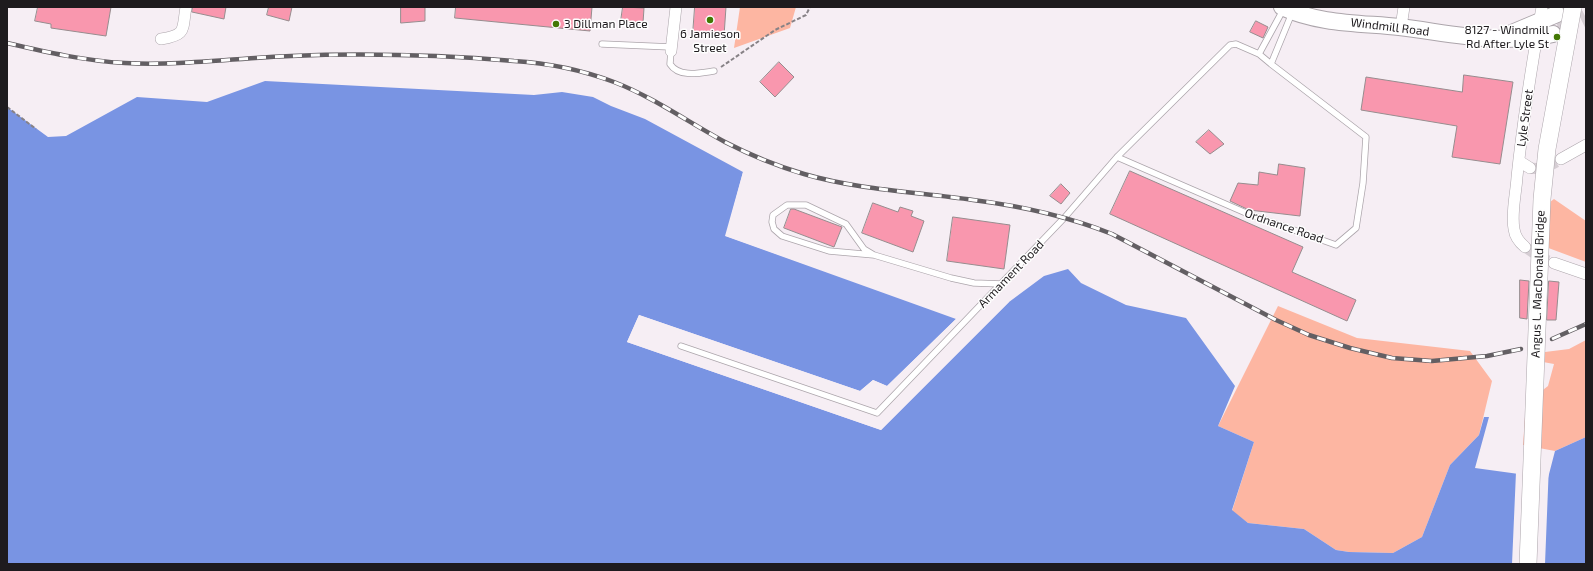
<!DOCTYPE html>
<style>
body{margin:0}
#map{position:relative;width:1593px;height:571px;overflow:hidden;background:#f6eef4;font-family:"Exo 2",sans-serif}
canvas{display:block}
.frame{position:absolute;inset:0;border:8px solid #1e1b1e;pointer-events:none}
</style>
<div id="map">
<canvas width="1593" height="571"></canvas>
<div class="frame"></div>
</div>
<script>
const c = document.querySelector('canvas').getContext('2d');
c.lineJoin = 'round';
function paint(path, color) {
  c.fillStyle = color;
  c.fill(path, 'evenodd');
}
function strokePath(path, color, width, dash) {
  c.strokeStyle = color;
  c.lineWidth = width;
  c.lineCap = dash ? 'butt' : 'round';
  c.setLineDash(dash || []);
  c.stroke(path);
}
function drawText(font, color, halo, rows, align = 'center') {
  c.font = font + ' "Exo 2",sans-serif';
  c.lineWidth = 3;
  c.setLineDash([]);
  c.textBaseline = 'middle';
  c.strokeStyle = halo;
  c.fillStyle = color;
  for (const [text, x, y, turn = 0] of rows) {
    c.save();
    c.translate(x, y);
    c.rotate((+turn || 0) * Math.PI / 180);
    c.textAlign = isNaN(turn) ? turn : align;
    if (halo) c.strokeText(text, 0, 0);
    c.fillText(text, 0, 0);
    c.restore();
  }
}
const green = new Path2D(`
 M 740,7 L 796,7 L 790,28 L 734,48 Z
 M 1554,199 L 1586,221 L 1586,262 L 1535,243 L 1538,211 Z
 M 1278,306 L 1357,338 L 1470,351 L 1492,381 L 1479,435 L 1450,465 L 1422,537 L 1393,553 L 1349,552 L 1336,550 L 1304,529 L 1248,523 L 1232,511 L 1254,442 L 1218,426 Z
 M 1586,340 L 1586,437 L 1555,451 L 1523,445 L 1526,403 L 1548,386 L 1554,364 L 1543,362 L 1545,352 L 1569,349 Z`);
const water = new Path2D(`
 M 265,81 L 534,95 L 562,92 L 593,97 L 611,106 L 645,119 L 743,172 L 726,236 L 957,318 L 887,386 L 873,380 L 860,391 L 639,315 L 627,342 L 881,430 L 1009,302 L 1044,276 L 1068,269 L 1081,283 L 1126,305 L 1186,318 L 1235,386 L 1218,426 L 1254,442 L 1232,510 L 1248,523 L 1304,529 L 1336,550 L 1349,552 L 1393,553 L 1422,537 L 1450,465 L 1479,435 L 1484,417 L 1489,417 L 1475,468 L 1548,478 L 1555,451 L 1586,437 L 1586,564 L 7,564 L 7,107 L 48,137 L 66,136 L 137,97 L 207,102 Z`);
const pier = new Path2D(`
 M 743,172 L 745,173 L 728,235 L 957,316 L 958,319 L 888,387 L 873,382 L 860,393 L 640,317 L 630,341 L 880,428 L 997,310 L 1007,301 L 1009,302 L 881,430 L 627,342 L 639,315 L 860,391 L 873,380 L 887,386 L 956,319 L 725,236 Z
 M 1549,464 L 1545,564 L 1512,564 L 1516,472 L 1546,476 Z`);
const building = new Path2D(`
 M 38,7 L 111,7 L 106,36 L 51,28 L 51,24 L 35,21 Z
 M 193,7 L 226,7 L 224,19 L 192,12 Z
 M 269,7 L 292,7 L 289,21 L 267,15 Z
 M 401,7 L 425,7 L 425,21 L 401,23 Z
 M 456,7 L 592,7 L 590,31 L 455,18 Z
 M 623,7 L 644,8 L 643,23 L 621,21 Z
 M 695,7 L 726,7 L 724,36 L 693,34 Z
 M 1256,21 L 1268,27 L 1263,38 L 1250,32 Z
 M 779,62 L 794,77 L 775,97 L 760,82 Z
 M 1464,75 L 1513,82 L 1500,164 L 1452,157 L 1457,126 L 1361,110 L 1366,77 L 1462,92 Z
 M 1209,130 L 1224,144 L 1210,154 L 1196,142 Z
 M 1279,164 L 1305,168 L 1300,216 L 1249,210 L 1230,201 L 1238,183 L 1258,185 L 1259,172 L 1277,175 Z
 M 1130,171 L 1303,247 L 1292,272 L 1356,300 L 1347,321 L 1110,214 Z
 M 1061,184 L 1070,193 L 1061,204 L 1050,196 Z
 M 873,203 L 898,212 L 900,207 L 913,211 L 911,216 L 924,221 L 913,252 L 862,233 Z
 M 791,209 L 794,209 L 842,227 L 834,247 L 784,228 Z
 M 953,217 L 1010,225 L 1004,269 L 947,261 Z
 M 1520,280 L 1529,281 L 1527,319 L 1520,318 Z
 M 1549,281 L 1559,282 L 1556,320 L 1547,320 Z`);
const minorTunnel = new Path2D(`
 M 1530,168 C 1542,170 1551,166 1561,159
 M 1525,247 L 1543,259 L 1554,263`);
const secondaryTunnel = new Path2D(`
 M 1560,31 L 1586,18`);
const path = new Path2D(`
 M 721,67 L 775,30 L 806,15 L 810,7
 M 7,107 L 36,129`);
const service = new Path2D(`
 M 602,44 L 671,47
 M 671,51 L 670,64 C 679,78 700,73 714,71
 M 1259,54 L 1271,64
 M 1117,157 L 1246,213 L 1336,245 L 1356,228 L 1363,183 L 1366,137 L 1271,64 L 1292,13
 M 874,255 L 864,249 L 846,224 L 806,205 L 787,205 L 773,215 L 772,222 L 774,229 L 782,236 L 829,251 L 874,255 L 951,278 L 974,283 L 1002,284
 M 681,346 L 877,413 L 1065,217 L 1117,157 L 1230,45 L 1236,44 L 1259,54 L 1283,10`);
const minor = new Path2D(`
 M 1401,27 L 1404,7
 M 161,39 C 187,35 182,30 186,7
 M 671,51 L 676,7
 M 1561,159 L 1586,145
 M 1519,161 L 1530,168
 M 1525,247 C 1519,242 1515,237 1514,229 C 1511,213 1516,194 1517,177 C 1523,120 1532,63 1542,7
 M 1554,263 L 1586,274`);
const secondary = new Path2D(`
 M 1282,7 C 1318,24 1360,23 1399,27 C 1450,33 1502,46 1553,34
 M 1507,35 L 1557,14`);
const rail = new Path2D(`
 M 7,43 C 46,52 85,61 125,63 C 180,66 236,58 291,56 C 365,53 440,55 514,61 C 548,63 582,70 614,82 C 653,97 688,122 725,142 C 750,155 777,166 804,174 C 859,190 917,192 973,200 C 1021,206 1067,216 1112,234 L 1276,320 L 1309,335 L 1350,348 L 1392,358 L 1432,361 L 1487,356 L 1521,349
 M 1552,339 L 1586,324`);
const primaryBridge = new Path2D(`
 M 1528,564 L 1542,199 L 1547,149 L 1573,7`);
const markers = [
 [710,20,4,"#437804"],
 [556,24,4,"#437804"],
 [1557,37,4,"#437804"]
];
const poiNames = [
 ["3 Dillman Place",564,24],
 ["8127 - Windmill",1549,30,"right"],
 ["Rd After Lyle St",1549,44,"right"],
 ["6 Jamieson",710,34,"center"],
 ["Street",710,48,"center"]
];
const streetNames = [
 ["Windmill Road",1390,27,7],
 ["Lyle Street",1525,118,-82],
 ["Ordnance Road",1284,226,19],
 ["Armament Road",1011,274,-46],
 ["Angus L. MacDonald Bridge",1538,284,-88]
];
paint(green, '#fdb6a2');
paint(water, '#7994e3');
paint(pier, '#f6eef4');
paint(building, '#f997ae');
strokePath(building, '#968c8e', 1);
strokePath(minorTunnel, '#d6ced4', 11, [11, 5.5]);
strokePath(secondaryTunnel, '#d6ced4', 16, [16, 8]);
strokePath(service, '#aca5ab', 7);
strokePath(minor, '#aca5ab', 12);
strokePath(secondary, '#aca5ab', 18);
strokePath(path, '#878286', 2, [4, 2]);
strokePath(service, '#fff', 5.5);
strokePath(minor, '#fff', 11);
strokePath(secondary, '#fff', 16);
strokePath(rail, '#635f63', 4.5);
strokePath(rail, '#fefefe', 3, [9]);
strokePath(primaryBridge, '#aca5ab', 18, []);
strokePath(primaryBridge, '#fff', 17);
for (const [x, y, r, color] of markers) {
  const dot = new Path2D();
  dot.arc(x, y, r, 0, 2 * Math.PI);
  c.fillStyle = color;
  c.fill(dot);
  strokePath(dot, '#fefefe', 1.5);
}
drawText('12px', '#1e1b1e', '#fefefe', poiNames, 'left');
drawText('12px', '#1e1b1e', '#fefefe', streetNames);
</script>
